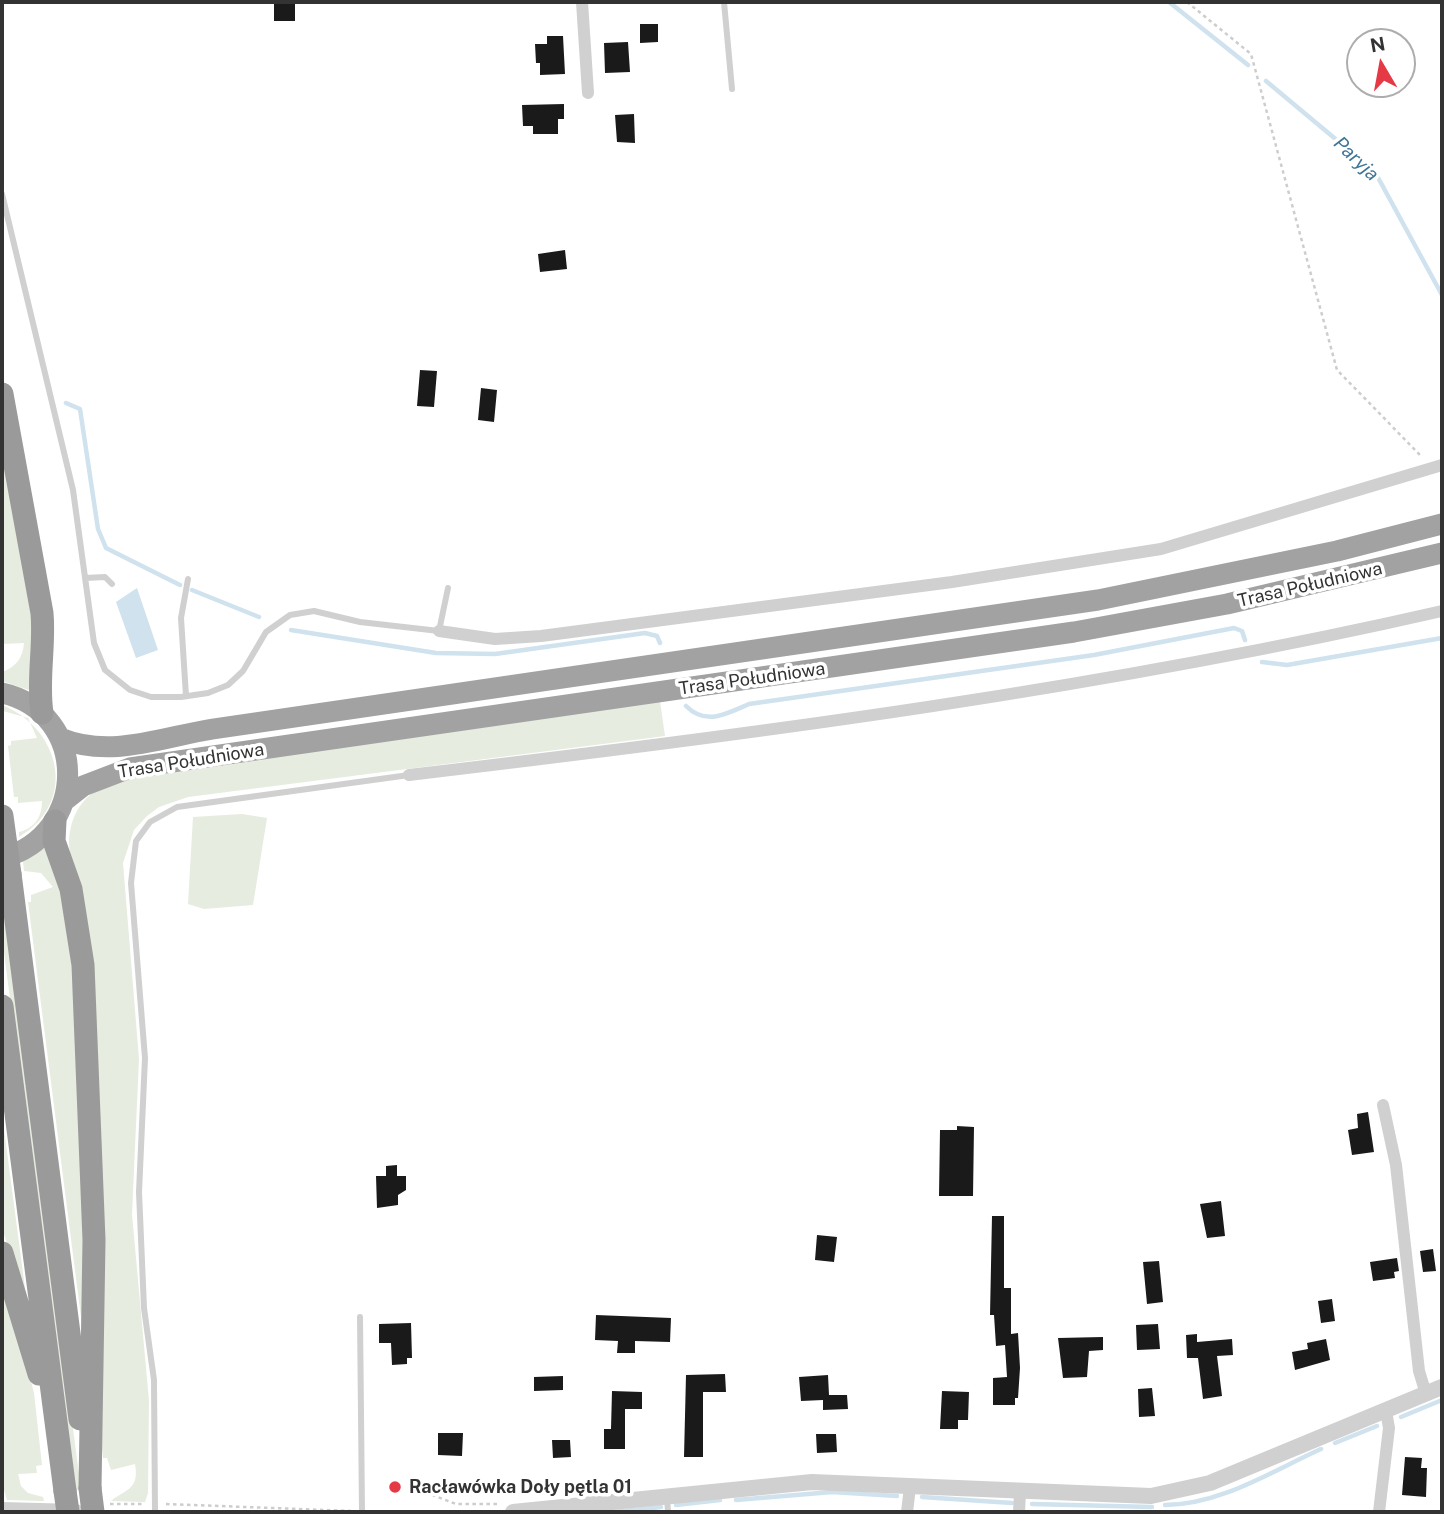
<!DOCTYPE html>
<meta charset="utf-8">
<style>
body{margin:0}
#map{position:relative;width:1444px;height:1514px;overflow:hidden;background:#fff;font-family:"Public Sans",sans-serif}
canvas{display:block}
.frame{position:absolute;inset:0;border:4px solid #333;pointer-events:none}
.north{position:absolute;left:1346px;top:28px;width:70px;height:70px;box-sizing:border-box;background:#fff;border:2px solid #adadad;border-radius:50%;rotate:350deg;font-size:19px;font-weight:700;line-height:28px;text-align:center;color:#333}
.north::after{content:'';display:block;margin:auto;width:24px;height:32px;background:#e63946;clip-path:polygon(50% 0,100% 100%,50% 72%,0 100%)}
</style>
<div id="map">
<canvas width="1444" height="1514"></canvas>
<div class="frame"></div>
<div class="north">N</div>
</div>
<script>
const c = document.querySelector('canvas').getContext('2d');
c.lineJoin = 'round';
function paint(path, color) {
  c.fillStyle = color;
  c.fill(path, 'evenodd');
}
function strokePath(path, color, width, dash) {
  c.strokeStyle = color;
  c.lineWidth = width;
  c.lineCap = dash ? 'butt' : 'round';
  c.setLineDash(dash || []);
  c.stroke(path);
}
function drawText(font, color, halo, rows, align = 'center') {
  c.font = font + ' "Public Sans",sans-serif';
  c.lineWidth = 7;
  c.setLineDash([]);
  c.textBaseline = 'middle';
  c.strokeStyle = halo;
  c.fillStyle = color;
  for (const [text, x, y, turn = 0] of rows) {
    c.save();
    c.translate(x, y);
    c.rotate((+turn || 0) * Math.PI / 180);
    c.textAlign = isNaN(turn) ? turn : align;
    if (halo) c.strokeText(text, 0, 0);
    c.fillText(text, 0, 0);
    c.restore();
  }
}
const green = new Path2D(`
 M 2,453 L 31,612 L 33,638 L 29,690 L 2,681 L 2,672 C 16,667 23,658 24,643 L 2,644 Z
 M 660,701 L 665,736 L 188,797 L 159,807 L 147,816 L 134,830 L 123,863 L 139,1059 L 132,1214 L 149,1401 L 148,1493 L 145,1502 L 111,1501 C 124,1490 140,1490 135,1464 L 111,1470 L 107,1458 L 103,1458 L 98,1408 L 69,841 C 71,810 86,793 114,780 Z
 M 2,705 C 60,728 79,802 19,837 L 19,832 C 35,828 42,817 42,801 L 18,803 L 18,797 L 14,797 L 8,746 L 11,745 L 11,741 L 37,738 L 28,718 L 3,711 Z
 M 242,814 L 267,818 L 253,905 L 204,909 L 188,904 L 193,817 Z
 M 45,848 L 55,866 L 71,935 L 88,1316 L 82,1325 L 28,902 L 31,902 L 31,895 L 53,887 L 41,873 L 24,871 L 23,861 Z
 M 2,893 L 81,1489 L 74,1490 L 2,937 Z
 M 2,1114 L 26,1296 L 25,1300 L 2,1228 Z
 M 2,1267 L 34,1393 L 42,1465 L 36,1466 L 37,1473 L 18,1474 L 21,1486 L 28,1493 L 43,1497 L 44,1501 L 7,1500 L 4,1490 Z`);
const water = new Path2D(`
 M 137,588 L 158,650 L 136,658 L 116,602 Z`);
const stream = new Path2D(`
 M 1169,2 L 1248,65
 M 1266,81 L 1375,172 L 1442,295
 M 66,403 L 80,409 L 98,529 L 106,548 L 180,585
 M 192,590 L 259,617
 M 291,630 L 436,653 L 495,654 L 645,633 L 657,636 L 660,643
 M 1262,662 L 1287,665 L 1442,638
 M 686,706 C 706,726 726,714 749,704 L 1094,655 L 1234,628 L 1242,631 L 1245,640
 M 1401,1417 L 1442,1400
 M 1335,1443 L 1377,1426
 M 922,1497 L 1012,1503
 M 736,1500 L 832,1492 L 897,1496
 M 1032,1504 L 1152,1507
 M 676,1505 L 720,1500
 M 1165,1505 C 1220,1505 1272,1471 1321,1449
 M 614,1512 L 661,1507`);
const building = new Path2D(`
 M 274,2 L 295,2 L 295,21 L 274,21 Z
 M 640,24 L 658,24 L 658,42 L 640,43 Z
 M 547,36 L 563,36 L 565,74 L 540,75 L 540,63 L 536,63 L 535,44 L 547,44 Z
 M 628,42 L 630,72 L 605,73 L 604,43 Z
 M 564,104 L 564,119 L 558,119 L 558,134 L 533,134 L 533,126 L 523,126 L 522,105 Z
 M 634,114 L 635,143 L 617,142 L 615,115 Z
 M 565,250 L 567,269 L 540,272 L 538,254 Z
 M 420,370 L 437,371 L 434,407 L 417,406 Z
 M 481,388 L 497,390 L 494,422 L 478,420 Z
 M 1368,1112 L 1374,1152 L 1352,1155 L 1348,1130 L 1358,1128 L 1357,1114 Z
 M 957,1126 L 974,1127 L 973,1196 L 939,1196 L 940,1130 L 957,1130 Z
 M 397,1165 L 397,1176 L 406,1176 L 406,1190 L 398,1195 L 398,1205 L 377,1208 L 376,1176 L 386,1176 L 386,1166 Z
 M 1221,1201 L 1225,1236 L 1207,1238 L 1200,1204 Z
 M 992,1216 L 1004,1216 L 1004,1288 L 1011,1288 L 1011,1334 L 1018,1333 L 1020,1368 L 1018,1398 L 1015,1398 L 1015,1405 L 993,1405 L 993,1378 L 1007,1377 L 1005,1345 L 996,1346 L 994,1315 L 990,1315 Z
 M 817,1235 L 837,1237 L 834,1262 L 815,1260 Z
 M 1433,1249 L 1436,1271 L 1423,1272 L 1420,1251 Z
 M 1397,1258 L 1399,1271 L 1394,1272 L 1395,1278 L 1373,1281 L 1370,1262 Z
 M 1159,1261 L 1163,1302 L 1147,1304 L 1143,1262 Z
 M 1332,1299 L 1335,1321 L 1321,1323 L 1318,1301 Z
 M 596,1315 L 671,1318 L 670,1342 L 635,1341 L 635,1353 L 617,1353 L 618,1341 L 595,1340 Z
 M 411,1323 L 412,1358 L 407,1358 L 407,1364 L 392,1365 L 391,1343 L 379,1343 L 379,1324 Z
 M 1158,1324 L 1160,1349 L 1137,1350 L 1136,1325 Z
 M 1197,1334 L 1197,1342 L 1232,1339 L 1233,1355 L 1217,1356 L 1222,1396 L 1203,1399 L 1198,1358 L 1187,1358 L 1186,1335 Z
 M 1103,1337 L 1103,1350 L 1089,1351 L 1087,1377 L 1063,1378 L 1058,1338 Z
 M 1326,1339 L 1330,1360 L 1295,1370 L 1292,1352 L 1308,1349 L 1307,1343 Z
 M 725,1374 L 726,1392 L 703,1392 L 703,1457 L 684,1457 L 686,1375 Z
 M 828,1375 L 829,1395 L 847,1395 L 848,1409 L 823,1410 L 823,1400 L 801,1401 L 799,1377 Z
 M 563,1376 L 563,1390 L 534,1391 L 534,1377 Z
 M 1152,1388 L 1155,1416 L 1139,1417 L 1138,1389 Z
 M 612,1391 L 642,1392 L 642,1409 L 625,1409 L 625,1449 L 604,1449 L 604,1429 L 611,1429 Z
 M 942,1391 L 969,1392 L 968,1420 L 958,1420 L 958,1429 L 940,1429 Z
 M 438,1433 L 463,1433 L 462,1456 L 438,1455 Z
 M 816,1434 L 836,1434 L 837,1452 L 817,1453 Z
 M 552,1440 L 570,1440 L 571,1457 L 553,1458 Z
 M 1405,1457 L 1422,1458 L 1421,1468 L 1427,1468 L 1426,1497 L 1402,1495 Z`);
const path = new Path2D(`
 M 1187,2 L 1251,54 L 1337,370 L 1422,457
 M 419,1490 L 456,1504 L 500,1504
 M 110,1504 L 145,1504
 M 166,1504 L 352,1511`);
const service = new Path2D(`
 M 724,2 L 732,89
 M 2,194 L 73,490 L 94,643 L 105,670 L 130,690 L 151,697 L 181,697 L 208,693 L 228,685 L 243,671 L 266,632 L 290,615 L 314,611 L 360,622 L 439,631 L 448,588
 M 85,578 L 105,577 L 112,584
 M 186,696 L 181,618 L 188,579
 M 360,1317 L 362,1512
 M 667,1497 L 668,1512
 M 155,1512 L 154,1380 L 144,1308 L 139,1192 L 145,1058 L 131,883 L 136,841 L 150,822 L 177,807 L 409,775`);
const minor = new Path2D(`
 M 582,2 L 588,93
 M 439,631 L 495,639 L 541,636 L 952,582 L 1161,549 L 1442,465
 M 409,775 C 756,734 1101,689 1442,611
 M 1383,1105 L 1396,1165 L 1419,1371 L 1426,1394
 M 907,1512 L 910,1487
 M 1019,1512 L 1020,1492
 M 1379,1512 L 1389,1428 L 1386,1411`);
const tertiary = new Path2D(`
 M 2,1510 L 76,1512
 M 513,1512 L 812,1482 L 1151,1496 L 1210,1483 L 1442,1387`);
const trunk = new Path2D(`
 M 2,693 C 90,713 89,835 2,858
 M 60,738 C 111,759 162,737 213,729 L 1098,600 L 1337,551 L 1442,524
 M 64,801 L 83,786 L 130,768 L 1074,632 L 1227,604 L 1442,553`);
const motorway = new Path2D(`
 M 2,394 L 42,613 C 45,646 37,680 42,713
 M 55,821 L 54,841 L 71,889 L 83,965 L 94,1240 L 90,1488
 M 10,874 L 80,1419
 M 2,1006 L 65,1491
 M 2,1253 L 39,1374`);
const motorwayBridge = new Path2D(`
 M 2,816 L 10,874
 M 90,1488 L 93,1512
 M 65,1491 L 68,1512`);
const markers = [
 [395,1487,7,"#e63946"]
];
const streetNames = [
 ["Trasa Południowa",1310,585,-13],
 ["Trasa Południowa",752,679,-8],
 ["Trasa Południowa",191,761,-9]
];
const poiNames = [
 ["Racławówka Doły pętla 01",409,1487]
];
const waterNames = [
 ["Paryja",1356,159,44]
];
paint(green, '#e6ecdf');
paint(water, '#cfe2ee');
strokePath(stream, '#cfe2ee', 4.5);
paint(building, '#1a1a1a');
strokePath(path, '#cdcdcd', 2.5, [3.5, 3.5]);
strokePath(service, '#d0d0d0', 6);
strokePath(minor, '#d0d0d0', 12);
strokePath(tertiary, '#d0d0d0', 16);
strokePath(trunk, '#a2a2a2', 21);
strokePath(motorway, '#9a9a9a', 23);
strokePath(motorwayBridge, '#9a9a9a', 23);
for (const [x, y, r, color] of markers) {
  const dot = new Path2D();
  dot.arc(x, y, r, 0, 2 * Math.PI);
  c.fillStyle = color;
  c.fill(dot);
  strokePath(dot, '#fff', 2.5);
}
drawText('18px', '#333', '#fff', streetNames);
drawText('bold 18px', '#333', '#fff', poiNames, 'left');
drawText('italic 19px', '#3f7597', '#fff', waterNames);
</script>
